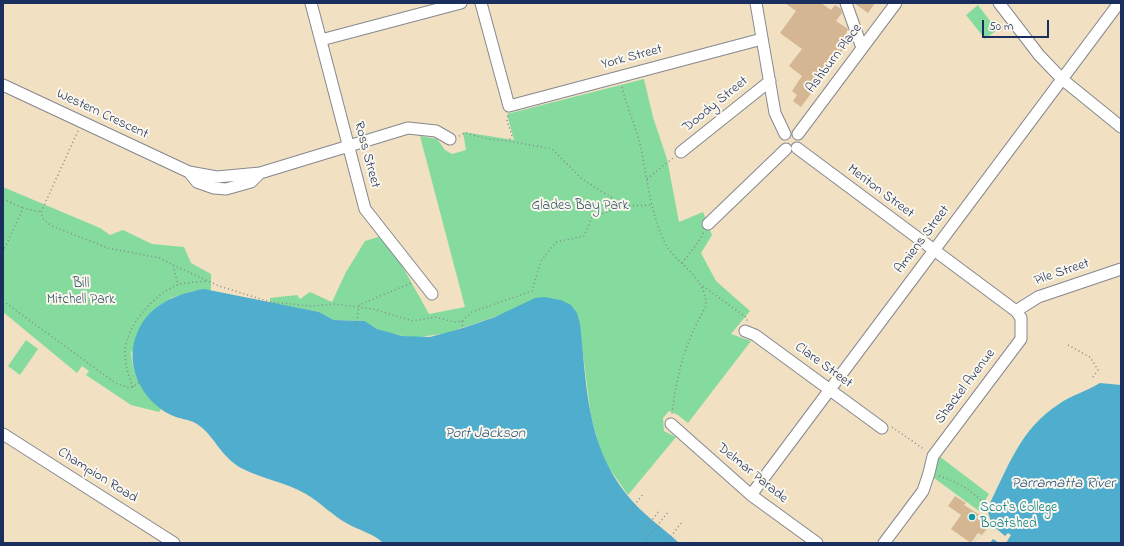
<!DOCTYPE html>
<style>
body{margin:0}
#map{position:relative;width:1124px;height:546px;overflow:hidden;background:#f1e0c1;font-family:"Indie Flower",sans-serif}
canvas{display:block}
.frame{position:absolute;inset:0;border:4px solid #1b2f5e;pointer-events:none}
.scale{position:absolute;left:982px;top:20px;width:67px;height:18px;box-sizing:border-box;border:2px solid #1b2f5e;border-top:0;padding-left:5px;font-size:12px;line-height:14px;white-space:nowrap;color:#1b2f5e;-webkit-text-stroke:3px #fbf7ec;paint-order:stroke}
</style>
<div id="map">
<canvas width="1124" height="546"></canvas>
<div class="frame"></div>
<div class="scale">50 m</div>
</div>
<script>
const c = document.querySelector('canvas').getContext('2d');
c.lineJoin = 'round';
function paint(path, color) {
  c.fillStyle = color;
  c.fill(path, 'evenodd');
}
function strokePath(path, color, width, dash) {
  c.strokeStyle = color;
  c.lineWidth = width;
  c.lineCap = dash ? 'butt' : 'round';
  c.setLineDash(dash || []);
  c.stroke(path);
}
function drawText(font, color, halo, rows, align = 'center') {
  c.font = font + ' "Indie Flower",sans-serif';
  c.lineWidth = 4;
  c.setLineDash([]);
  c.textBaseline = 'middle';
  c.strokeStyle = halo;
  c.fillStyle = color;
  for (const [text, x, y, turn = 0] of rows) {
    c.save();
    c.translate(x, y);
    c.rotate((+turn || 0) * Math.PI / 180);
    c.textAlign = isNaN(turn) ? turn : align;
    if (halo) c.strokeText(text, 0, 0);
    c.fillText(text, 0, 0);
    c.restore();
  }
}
const green = new Path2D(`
 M 978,5 L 997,30 L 985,39 L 966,15 Z
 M 644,79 L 653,117 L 667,159 L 679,222 L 703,212 L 712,235 L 701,253 L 716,281 L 750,311 L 731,334 L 751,341 L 688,423 L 678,415 L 669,411 L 663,418 L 664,431 L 676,437 L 628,495 L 607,465 L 600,449 L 591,416 L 581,338 L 561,300 L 550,298 L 447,333 L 414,338 L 389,333 L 377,329 L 365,321 L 334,320 L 319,312 L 270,303 L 270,298 L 297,295 L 300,299 L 310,292 L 332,302 L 346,272 L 365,241 L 385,235 L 429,314 L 465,307 L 420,136 L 437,139 L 445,150 L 452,154 L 466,150 L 463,132 L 514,140 L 507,114 Z
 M 3,187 L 100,228 L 110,235 L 123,230 L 152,244 L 184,247 L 191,263 L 211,274 L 211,290 L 193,291 L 171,298 L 131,353 C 133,377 143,393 162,408 L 159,412 L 131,405 L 86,375 L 89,371 L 82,366 L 77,373 L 3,312 Z
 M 26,340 L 38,349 L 20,375 L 8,366 Z
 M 939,456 L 989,494 L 979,511 L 934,478 Z`);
const water = new Path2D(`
 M 204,289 L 319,312 L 334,320 L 365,321 L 377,329 L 402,336 L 430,337 L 463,328 L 495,317 L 535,298 L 545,297 L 561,300 L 571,305 L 577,313 L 580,324 C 587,386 586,444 627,495 C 642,514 662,527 679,543 L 383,543 C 374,534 359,530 348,524 C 333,516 321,503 306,494 C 286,482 262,479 241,468 C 220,456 214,435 197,424 C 189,419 179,419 171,415 C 140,400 123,362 138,331 C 149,305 178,293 204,289 Z
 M 1100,383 L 1121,385 L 1121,543 L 973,543 L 992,525 L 987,509 C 1008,468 1019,430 1059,404 C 1072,395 1087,391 1100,383 Z`);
const pier = new Path2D(`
 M 992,525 L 1005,536 L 1008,533 L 1011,535 L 1006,543 L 999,543 L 993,539 L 990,543 L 973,543 Z`);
const building = new Path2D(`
 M 785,3 L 821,3 L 831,10 L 835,5 L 841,9 L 842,13 L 836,21 L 848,29 L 846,33 L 851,39 L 801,107 L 793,101 L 797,95 L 792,91 L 802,76 L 789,66 L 802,49 L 780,33 L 796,11 Z
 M 854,3 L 875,3 L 868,13 Z
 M 955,496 L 966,503 L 964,505 L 988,520 L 987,522 L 990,524 L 982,535 L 978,533 L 971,543 L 951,529 L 961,515 L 948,506 Z`);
const path = new Path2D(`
 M 622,87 C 626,105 634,122 639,140 C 647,173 649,209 664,241 C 676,266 706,274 706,306 C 685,343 677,372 672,414
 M 508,116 L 507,121 L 512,135 L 509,141
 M 78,131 L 41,212 L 43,219 L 52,226 L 108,248 L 160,258 L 173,265 L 178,285
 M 459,136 L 465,133 L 488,139 L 508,141 L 552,149 L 582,179 L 625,206
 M 647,179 L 673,158
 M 3,199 L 23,208
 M 3,252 L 23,208 L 41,212
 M 682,263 L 699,241 L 704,232
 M 173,265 L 219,286 L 270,302 L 312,306 L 335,304 L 373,309 L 413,321 L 435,317 L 454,322 L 462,321 L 472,312 L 532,291 L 541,261 L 556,242 L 584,236 L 592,217 L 625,206 L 652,205
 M 703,286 L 747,318 L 747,321
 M 3,301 L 117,384 L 130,388 L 142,381
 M 462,321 L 463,332
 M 356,330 L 359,305 L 411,283
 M 1068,345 L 1090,357 L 1098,370 L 1093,377
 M 133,387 C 128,375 125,364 125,351 C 127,324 154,295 177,285 C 186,282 199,282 208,281
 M 892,427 L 925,450
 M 939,476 C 957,481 970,490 984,503
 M 627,515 L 643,494
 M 643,532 L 658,512
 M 647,539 L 668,512
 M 666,543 L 682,522
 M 694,543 L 696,541`);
const minor = new Path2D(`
 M 311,3 L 365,209 L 432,294
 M 481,3 L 509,106 L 762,39
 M 756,3 L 775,113 L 785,134
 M 846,3 L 862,48
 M 999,3 L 1039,55 L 1062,79 L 1121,127
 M 321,40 L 461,3
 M 3,85 L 189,172 L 217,177 L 260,173 L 408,128 L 436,131 L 450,139
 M 798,134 L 896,3
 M 797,148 L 1016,311 L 1021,318 L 1021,339 L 933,456 L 929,473 L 923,491 L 884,543
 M 681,152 L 770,81
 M 189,172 L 197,182 L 214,188 L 226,189 L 251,182 L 260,173
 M 708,224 L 786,149
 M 1016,311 L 1038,297 L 1121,269
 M 745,331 L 755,335 L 882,428
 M 671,424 L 751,495 L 817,543
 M 3,434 L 174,543
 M 751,495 L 1119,3`);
const markers = [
 [972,517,4,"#0f9aa8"]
];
const streetNames = [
 ["York Street",632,58,-15],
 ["Ashburn Place",835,59,-53],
 ["Doody Street",716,105,-39],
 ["Western Crescent",102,115,25],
 ["Ross Street",366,155,75],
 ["Meriton Street",880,192,37],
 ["Amiens Street",923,240,-53],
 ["Pile Street",1062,273,-19],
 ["Clare Street",823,366,36],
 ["Shackel Avenue",966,387,-53],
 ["Delmar Parade",752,474,39],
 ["Champion Road",97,476,32]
];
const parkNames = [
 ["Glades Bay Park",580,207],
 ["Bill",81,285],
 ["Mitchell Park",81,301]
];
const cultureNames = [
 ["Scot's College",980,509],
 ["Boatshed",980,525]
];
const waterNames = [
 ["Port Jackson",485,435],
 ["Parramatta River",1063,485]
];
paint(green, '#85db9e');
paint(water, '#4faece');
paint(pier, '#f1e0c1');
paint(building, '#d5b692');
strokePath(minor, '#868890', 13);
strokePath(path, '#868890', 1.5, [1, 3]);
strokePath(minor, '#fff', 11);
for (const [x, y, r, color] of markers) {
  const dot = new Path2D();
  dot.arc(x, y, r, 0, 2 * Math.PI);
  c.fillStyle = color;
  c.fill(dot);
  strokePath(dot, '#fbf7ec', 1.5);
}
drawText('14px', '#1b2f5e', '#fbf7ec', streetNames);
drawText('14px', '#365a6e', '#fbf7ec', parkNames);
drawText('14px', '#0d838f', '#fbf7ec', cultureNames, 'left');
drawText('italic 15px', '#2d5b85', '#fbf7ec', waterNames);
</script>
